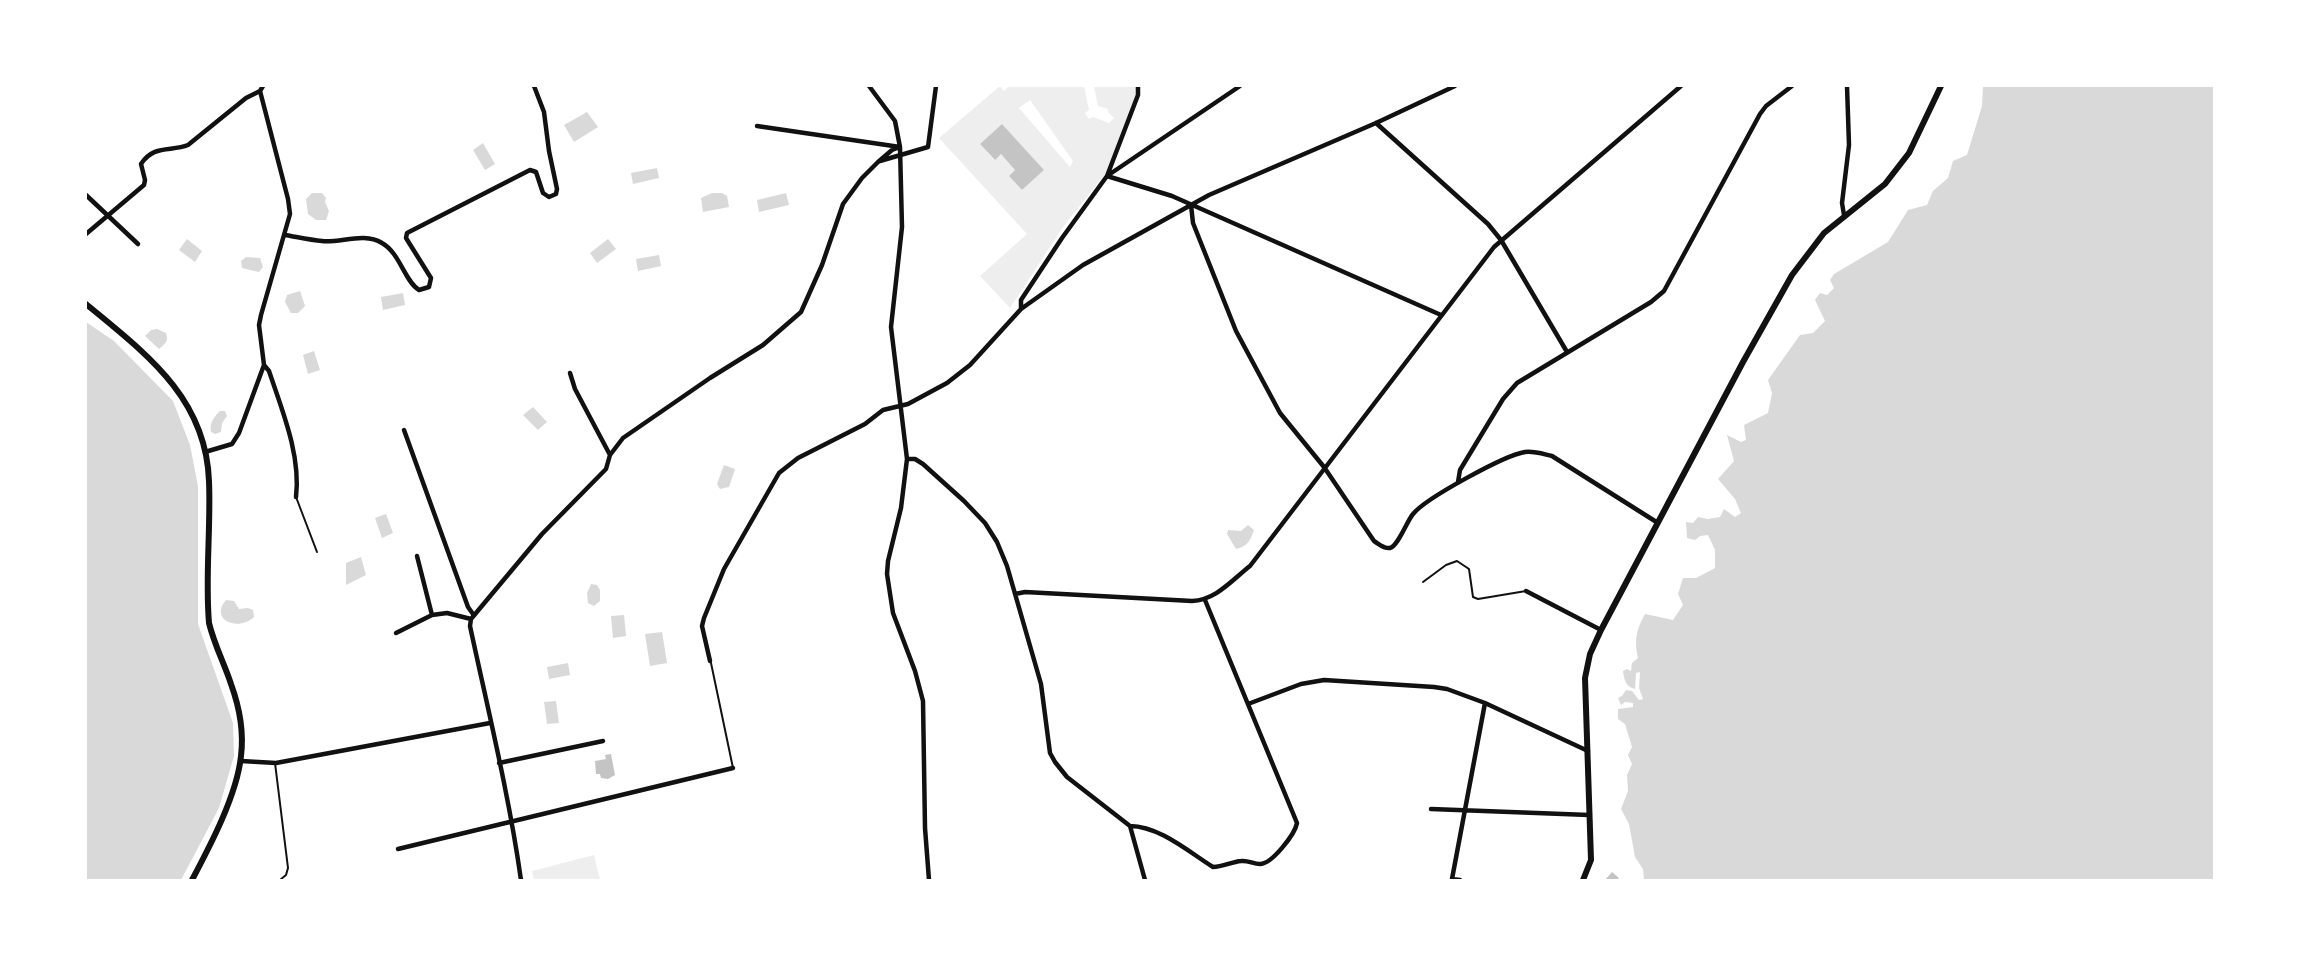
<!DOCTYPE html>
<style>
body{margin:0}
#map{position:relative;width:2300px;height:966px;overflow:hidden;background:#fff;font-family:Spectral,serif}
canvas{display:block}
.frame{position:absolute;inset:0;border:87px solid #fff;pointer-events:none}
</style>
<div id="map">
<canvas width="2300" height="966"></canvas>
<div class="frame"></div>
</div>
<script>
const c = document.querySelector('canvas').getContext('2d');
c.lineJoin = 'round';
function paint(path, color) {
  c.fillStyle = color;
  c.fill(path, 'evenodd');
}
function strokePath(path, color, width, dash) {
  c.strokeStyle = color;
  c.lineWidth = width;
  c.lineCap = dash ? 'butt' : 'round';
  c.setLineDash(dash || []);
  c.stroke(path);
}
const green = new Path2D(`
 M 1000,86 L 1004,91 L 1009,86 L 1084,86 L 1089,110 L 1085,113 L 1089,119 L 1093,117 L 1109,123 L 1114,118 L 1108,112 L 1108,109 L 1098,106 L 1094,87 L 1138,86 L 1138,95 L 1105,174 L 1063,227 L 1010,308 L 980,276 L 1027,234 L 939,138 ZM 1030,100 L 1073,161 L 1070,167 L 1019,108 ZM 1002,124 L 1044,170 L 1022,190 L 1009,176 L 1015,170 L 1001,154 L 994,160 L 980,144 Z
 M 594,855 L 600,880 L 534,880 L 532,871 Z`);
const water = new Path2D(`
 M 1983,86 L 2214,86 L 2214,880 L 1644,880 L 1643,869 L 1635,857 L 1629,824 L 1621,809 L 1628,791 L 1627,775 L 1632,764 L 1628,755 L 1632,747 L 1625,724 L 1618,719 L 1618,709 L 1633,707 L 1633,703 L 1625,702 L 1621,705 L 1618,698 L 1622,696 L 1626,690 L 1632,691 L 1639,700 L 1643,699 L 1639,688 L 1640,672 L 1636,673 L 1635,689 C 1626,687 1624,680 1623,671 L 1627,669 L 1631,671 L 1632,663 L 1638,658 C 1634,641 1636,630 1645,614 L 1673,620 L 1683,605 L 1678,594 L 1683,578 L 1696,578 L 1715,568 L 1715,550 L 1708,535 L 1700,536 L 1695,540 L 1687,538 L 1686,522 L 1693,523 L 1698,517 L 1708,519 L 1720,517 L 1724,509 L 1735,517 L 1741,513 L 1735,499 L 1718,479 L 1734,461 L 1727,435 L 1741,442 L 1746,440 L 1744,425 L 1768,413 L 1772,393 L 1768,380 L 1800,335 L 1813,333 L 1825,321 L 1815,300 L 1820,293 L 1827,295 L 1834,288 L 1830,280 L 1834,274 L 1888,242 L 1908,210 L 1927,205 L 1933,191 L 1948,178 L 1953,161 L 1967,155 L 1982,106 Z
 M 587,112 L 598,127 L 574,142 L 564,125 Z
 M 483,143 L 495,164 L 485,170 L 473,150 Z
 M 657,168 L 659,178 L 633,184 L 631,173 Z
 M 312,193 L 322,193 L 326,198 L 325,202 L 329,211 L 326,220 L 316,220 L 308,214 L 306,199 Z
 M 712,193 L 722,193 L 727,196 L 729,207 L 703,212 L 701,198 Z
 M 786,193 L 789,205 L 759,212 L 757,200 Z
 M 187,239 L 202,251 L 195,262 L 179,250 Z
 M 608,239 L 616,249 L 597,263 L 590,253 Z
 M 659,255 L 661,266 L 638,271 L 636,259 Z
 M 246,257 L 260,258 L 263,267 L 259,272 L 242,268 L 241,261 Z
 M 300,291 L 305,306 L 298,313 L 291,313 L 285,302 L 287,295 Z
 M 403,293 L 405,305 L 383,310 L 381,297 Z
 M 86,322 L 114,341 L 173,401 L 190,445 L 198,486 L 198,624 L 233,723 L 234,756 L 219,808 L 181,880 L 86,880 Z
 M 157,329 L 166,333 C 169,341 165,344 159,349 L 145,336 L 151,330 Z
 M 314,351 L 320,370 L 308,374 L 303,355 Z
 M 533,407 L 547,422 L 538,430 L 523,415 Z
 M 220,411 L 225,411 L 227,416 L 222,423 L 221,432 L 215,434 L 211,432 C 209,423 214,417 220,411 Z
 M 724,465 L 735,469 L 729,487 L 720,489 L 717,484 Z
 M 386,514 L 393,533 L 382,538 L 375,518 Z
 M 1248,525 L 1254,530 C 1250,541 1248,546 1236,549 L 1227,534 L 1228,530 L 1241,531 Z
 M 361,557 L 366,575 L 346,585 L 346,563 Z
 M 591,584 L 597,585 L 600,590 L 600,601 L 594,606 L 588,603 L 587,593 Z
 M 226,600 L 234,601 L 239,609 L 248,608 L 253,610 L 254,617 C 238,632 209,620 226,600 Z
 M 624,615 L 626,636 L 613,638 L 611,616 Z
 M 662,632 L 667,663 L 650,666 L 645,634 Z
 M 568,663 L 570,675 L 549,679 L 547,667 Z
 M 556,701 L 559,723 L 547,724 L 544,702 Z`);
const building = new Path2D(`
 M 1002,124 L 1044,170 L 1022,190 L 1009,176 L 1015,170 L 1001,154 L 995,160 L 980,144 Z
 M 611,754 L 615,775 L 608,779 L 601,778 L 600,774 L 596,774 L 595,761 L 606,759 L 605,755 Z
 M 1612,872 L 1619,878 L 1617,880 L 1605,880 Z`);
const service = new Path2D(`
 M 296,497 L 317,552
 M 1423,582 L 1446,565 L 1457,561 L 1469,569 L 1473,597 L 1478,599 L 1526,591
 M 711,663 L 733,768
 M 275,763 L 288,868 L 286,875 L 280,880`);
const minor = new Path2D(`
 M 869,86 L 895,121 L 900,147 L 902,227 L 891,327 L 907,459 L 901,508 L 888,561 L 887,574 L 893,613 L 915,671 L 923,701 L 925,828 L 929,880
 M 1376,123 L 1488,224 L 1501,240 L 1567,352
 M 757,126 L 900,147
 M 880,161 L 928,147 L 936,86
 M 1107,176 L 1172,196 L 1441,315
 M 1107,176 L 1240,86
 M 86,195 L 138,244
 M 1191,205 L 1193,223 L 1236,331 L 1280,413 L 1324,467 L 1374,541 C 1379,544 1384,549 1390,548 C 1398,546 1407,521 1413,514 C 1426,498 1505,455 1525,452 C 1535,451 1543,454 1552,456 L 1658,523
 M 1844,215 L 1842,203 L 1849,145 L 1847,86
 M 86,234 L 144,185 L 145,180 L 141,164 C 154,144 171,152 188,145 L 246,98 L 260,91
 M 285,235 C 297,237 310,240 322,241 C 341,243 364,232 382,243 C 400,253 405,282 419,290 L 429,287 L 431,278 L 406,238 L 407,233 L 530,170 L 536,172 L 543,193 L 549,197 L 556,194 L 557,189 L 549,151 L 544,112 L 534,86
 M 1021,309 L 1021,300 L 1062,238 L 1107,176 L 1138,95 L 1138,86
 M 264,365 L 269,371 C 282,410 301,455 296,497
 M 570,373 L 575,389 L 610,455
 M 404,430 L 468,607 L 473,614
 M 205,452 L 232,444 L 239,433 L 264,365 L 259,325 L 261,315 L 290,214 L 288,199 L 260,91 L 263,86
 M 907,459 L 915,459 L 923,464 L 964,501 L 985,523 L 997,542 L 1007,566 L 1041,684 L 1050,753 L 1055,762 L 1067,777 L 1130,826 L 1145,880
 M 1458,482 L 1460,470 L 1503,399 L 1517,383 L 1651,302 L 1664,291 L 1760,114 L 1766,106 L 1792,86
 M 417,556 L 432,615 L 447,613 L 471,619
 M 1526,591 L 1601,630
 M 1015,594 L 1025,592 L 1192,601 C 1216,600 1232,580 1250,566 L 1494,247 L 1681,86
 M 396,633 L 432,615
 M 710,661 L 702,626 L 704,618 L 724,569 L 779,473 L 798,458 L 865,424 L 883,410 L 908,404 L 947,383 L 970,365 L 1021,309 L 1083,265 L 1209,195 L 1376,123 L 1455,86
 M 1248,704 L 1301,684 L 1324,680 L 1434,687 L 1447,689 L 1485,703 L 1588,751
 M 241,761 L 276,763 L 490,723
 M 499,763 L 603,741
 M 1431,809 L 1589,815
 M 1130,826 C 1159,826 1189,852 1213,867 C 1223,867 1231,862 1241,861 C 1248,860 1253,864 1260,864 C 1272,864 1295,834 1297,823 L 1205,600
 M 398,849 L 733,768
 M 521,880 C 509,795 488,710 470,626 L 471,619 L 542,534 L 606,469 L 610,455 L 623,438 L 710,378 L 763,345 L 801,312 L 822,265 L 843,204 L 862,178 L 878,162 L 892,150 L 900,147
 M 1460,880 L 1452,879 L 1485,703`);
const tertiary = new Path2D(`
 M 86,304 C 145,353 206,397 209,481 C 211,528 205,576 209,623 C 214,644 224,663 231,684 C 239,706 244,732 241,756 C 237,795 210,846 192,880
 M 1583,880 L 1591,860 L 1585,678 L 1590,654 L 1601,630 L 1743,362 L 1792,275 L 1824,233 L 1885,184 L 1909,153 L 1941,86`);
paint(green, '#eee');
paint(water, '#d9d9d9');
paint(building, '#c4c4c4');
strokePath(service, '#111', 2);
strokePath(minor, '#111', 4.5);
strokePath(tertiary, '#111', 6);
</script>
